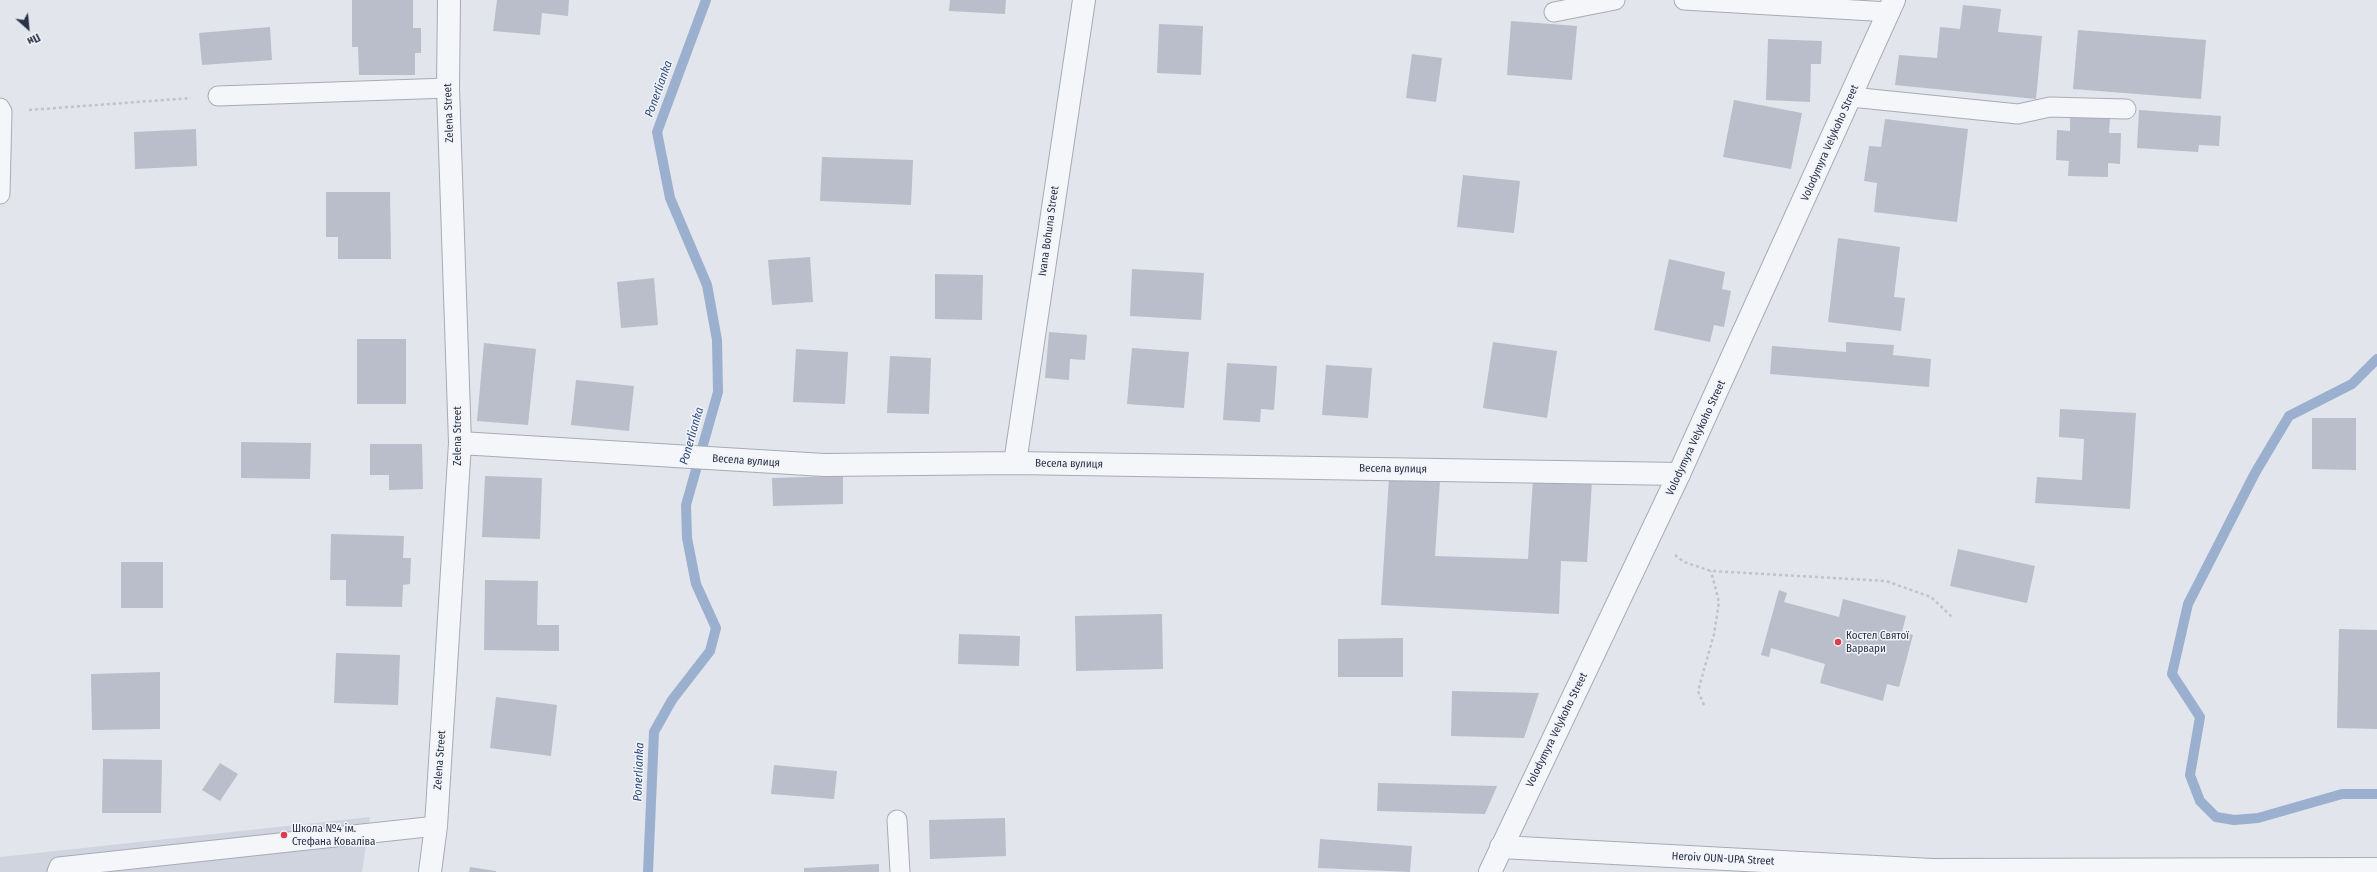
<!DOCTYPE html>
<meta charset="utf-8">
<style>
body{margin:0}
#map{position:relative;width:2377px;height:872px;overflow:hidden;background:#e2e5ec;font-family:"Fira Sans Condensed",sans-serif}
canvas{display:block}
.north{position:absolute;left:8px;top:8px;width:40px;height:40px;-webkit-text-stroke:3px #f2f4f9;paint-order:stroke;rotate:153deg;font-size:11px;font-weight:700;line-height:16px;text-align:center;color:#283145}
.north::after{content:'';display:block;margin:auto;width:14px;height:18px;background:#283145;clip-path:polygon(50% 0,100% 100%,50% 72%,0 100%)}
</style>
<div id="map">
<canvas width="2377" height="872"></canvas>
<div class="north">Пн</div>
</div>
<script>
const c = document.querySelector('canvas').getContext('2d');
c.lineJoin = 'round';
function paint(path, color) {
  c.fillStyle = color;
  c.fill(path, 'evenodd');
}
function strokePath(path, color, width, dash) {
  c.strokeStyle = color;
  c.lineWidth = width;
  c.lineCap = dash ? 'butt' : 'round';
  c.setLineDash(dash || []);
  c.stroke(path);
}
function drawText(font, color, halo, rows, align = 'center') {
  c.font = font + ' "Fira Sans Condensed",sans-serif';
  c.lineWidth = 3;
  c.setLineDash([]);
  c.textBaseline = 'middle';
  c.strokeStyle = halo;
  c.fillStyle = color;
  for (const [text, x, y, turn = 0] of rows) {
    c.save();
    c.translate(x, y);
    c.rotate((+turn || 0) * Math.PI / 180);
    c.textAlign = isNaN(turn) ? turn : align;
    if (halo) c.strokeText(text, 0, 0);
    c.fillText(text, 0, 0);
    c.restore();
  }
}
const built = new Path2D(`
 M 370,817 L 362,872 L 0,872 L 0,857 Z`);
const stream = new Path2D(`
 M 2377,359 L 2352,384 L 2289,416 L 2255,473 L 2188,604 L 2172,674 L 2200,717 L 2190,775 L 2200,801 L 2216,817 L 2234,820 L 2258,818 L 2342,794 L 2377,794
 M 648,872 L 654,732 L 672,700 L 710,651 L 716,628 L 696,584 L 687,538 L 686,505 L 718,392 L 717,340 L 707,285 L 670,198 L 657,132 L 706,0`);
const building = new Path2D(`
 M 352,0 L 413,0 L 413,28 L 421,28 L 421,53 L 415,53 L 415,75 L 359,75 L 358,47 L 352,47 Z
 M 497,0 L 569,0 L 568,16 L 542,13 L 540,35 L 493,31 Z
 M 950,0 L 1006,0 L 1005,14 L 949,11 Z
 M 1963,5 L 2001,9 L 1998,32 L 2042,36 L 2036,99 L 1895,85 L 1899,55 L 1937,58 L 1940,27 L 1960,29 Z
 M 1511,21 L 1577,26 L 1572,80 L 1507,75 Z
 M 1159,24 L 1203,26 L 1201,75 L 1157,73 Z
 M 270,27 L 272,60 L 202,65 L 199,33 Z
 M 2078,30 L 2206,40 L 2201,99 L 2073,89 Z
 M 1768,39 L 1822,41 L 1821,64 L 1811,64 L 1810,102 L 1766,100 Z
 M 1412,54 L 1442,58 L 1436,102 L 1406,98 Z
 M 1734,100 L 1802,113 L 1791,169 L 1723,157 Z
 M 2139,110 L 2221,116 L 2219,146 L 2199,145 L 2198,152 L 2137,148 Z
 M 2070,116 L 2110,118 L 2109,133 L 2121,133 L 2120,164 L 2108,163 L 2108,177 L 2068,176 L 2069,161 L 2056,160 L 2057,130 L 2070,131 Z
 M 1885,119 L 1968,129 L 1957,222 L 1874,212 L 1877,183 L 1864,181 L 1869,146 L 1881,147 Z
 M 196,129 L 197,166 L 135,169 L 134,132 Z
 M 822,157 L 913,160 L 911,205 L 820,201 Z
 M 1463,175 L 1520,181 L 1514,233 L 1457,227 Z
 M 326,192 L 390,192 L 391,259 L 338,259 L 338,237 L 326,237 Z
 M 1838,238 L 1900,247 L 1894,297 L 1905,298 L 1901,331 L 1828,322 Z
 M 810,257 L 813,302 L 772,305 L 768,260 Z
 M 1669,259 L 1725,272 L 1722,289 L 1731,291 L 1724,327 L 1714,325 L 1710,342 L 1654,330 Z
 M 1132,269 L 1204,273 L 1201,320 L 1130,316 Z
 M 935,274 L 983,275 L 982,320 L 935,319 Z
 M 654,278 L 658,325 L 621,328 L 617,282 Z
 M 1049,332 L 1087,335 L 1085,360 L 1070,359 L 1069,380 L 1045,378 Z
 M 357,339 L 406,339 L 406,404 L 357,404 Z
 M 1493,342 L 1557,351 L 1547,418 L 1483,408 Z
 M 1846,342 L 1894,345 L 1893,355 L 1931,359 L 1929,387 L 1770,374 L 1772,346 L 1846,352 Z
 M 484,343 L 536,349 L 528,425 L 477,421 Z
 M 1132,348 L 1189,352 L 1184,408 L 1127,404 Z
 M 796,349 L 848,352 L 845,404 L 793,402 Z
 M 890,356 L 931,358 L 929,414 L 887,413 Z
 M 1227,363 L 1277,366 L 1274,410 L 1261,409 L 1260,422 L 1223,420 Z
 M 1326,365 L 1372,368 L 1368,418 L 1322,415 Z
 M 576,380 L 634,386 L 629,431 L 571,425 Z
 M 2060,409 L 2136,413 L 2130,509 L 2035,503 L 2037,477 L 2082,480 L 2084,439 L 2059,437 Z
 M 2312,418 L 2356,418 L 2356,470 L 2312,469 Z
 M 241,442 L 311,443 L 310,479 L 241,478 Z
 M 370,444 L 422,444 L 423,489 L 389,490 L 389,475 L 370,475 Z
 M 485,476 L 542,478 L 540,539 L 482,537 Z
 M 843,476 L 843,504 L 773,506 L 772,478 Z
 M 1389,478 L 1440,481 L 1435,556 L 1528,559 L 1533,478 L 1592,481 L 1587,562 L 1561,561 L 1559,614 L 1381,605 Z
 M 331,534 L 404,536 L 403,558 L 411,558 L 410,584 L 403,585 L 402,607 L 346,606 L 346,580 L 330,580 Z
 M 1958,549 L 2035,566 L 2027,603 L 1950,586 Z
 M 121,562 L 163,562 L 163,608 L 121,608 Z
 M 485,580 L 538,581 L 537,625 L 559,625 L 559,651 L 484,650 Z
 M 1779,590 L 1787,593 L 1784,602 L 1839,617 L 1843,599 L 1906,616 L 1902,632 L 1913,635 L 1899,687 L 1887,684 L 1883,701 L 1820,683 L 1825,664 L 1771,648 L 1769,657 L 1761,655 Z
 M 1162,614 L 1163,669 L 1076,671 L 1075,616 Z
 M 2339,629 L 2377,630 L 2377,729 L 2337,728 Z
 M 959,634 L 1020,636 L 1019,666 L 958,664 Z
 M 1403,638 L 1403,677 L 1338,677 L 1338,639 Z
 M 336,653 L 400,655 L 398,705 L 334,703 Z
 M 160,672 L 160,729 L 92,730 L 91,674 Z
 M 1452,691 L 1539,693 L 1524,738 L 1451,736 Z
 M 496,697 L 557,705 L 551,756 L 490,748 Z
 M 103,759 L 162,760 L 161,813 L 102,813 Z
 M 220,763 L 238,774 L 220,801 L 202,790 Z
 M 774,765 L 837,771 L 834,799 L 771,794 Z
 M 1378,783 L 1497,786 L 1485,814 L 1377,811 Z
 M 1005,818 L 1006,856 L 930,859 L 929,820 Z
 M 1320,839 L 1412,846 L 1410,872 L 1318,868 Z
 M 879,864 L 879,872 L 804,872 L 804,868 Z
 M 470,867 L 496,871 L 496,872 L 469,872 Z`);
const path = new Path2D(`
 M 29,110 L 191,98
 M 1675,555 L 1684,562 L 1711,571 L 1886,581 L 1931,597 L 1953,618
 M 1704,705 L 1698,691 L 1714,634 L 1719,602 L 1711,571`);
const service = new Path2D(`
 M 1684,0 L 1889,12
 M 1554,12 L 1615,0
 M 218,96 L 448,88
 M 1851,97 L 2018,114 L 2050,107 L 2126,109
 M 0,108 L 2,112 L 0,194
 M 897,820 L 900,872
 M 57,872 L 59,867 L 436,826`);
const minor = new Path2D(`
 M 460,443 L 824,465 L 1015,463 L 1679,474
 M 1015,463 L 1084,0
 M 430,872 L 436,826 L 460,443 L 448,88 L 449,0`);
const tertiary = new Path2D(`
 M 1501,847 L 1932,870 L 2377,869
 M 1490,872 L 1679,474 L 1894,0`);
const markers = [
 [1838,642,4,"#da3d4b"],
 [284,835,4,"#da3d4b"]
];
const streetNames = [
 ["Zelena Street",449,113,-92],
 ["Volodymyra Velykoho Street",1830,143,-66],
 ["Ivana Bohuna Street",1049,231,-82],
 ["Zelena Street",458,436,-90],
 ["Volodymyra Velykoho Street",1696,438,-65],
 ["Весела вулиця",746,461,4],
 ["Весела вулиця",1069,464,1],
 ["Весела вулиця",1393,469,1],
 ["Volodymyra Velykoho Street",1557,730,-64],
 ["Zelena Street",440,760,-86],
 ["Heroiv OUN-UPA Street",1723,859,3]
];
const poiNames = [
 ["Костел Святої",1846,636],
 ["Варвари",1846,649],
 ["Школа №4 ім.",292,829],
 ["Стефана Коваліва",292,842]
];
const waterNames = [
 ["Ponerlianka",659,89,-70],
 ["Ponerlianka",692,436,-74],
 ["Ponerlianka",639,772,-88]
];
paint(built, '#d0d4de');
strokePath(stream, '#9ab0ce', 10);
paint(building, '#b9beca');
strokePath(service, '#a6abb7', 21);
strokePath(minor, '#a6abb7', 24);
strokePath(tertiary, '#a6abb7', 24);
strokePath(path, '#c0c3ca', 2.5, [3, 3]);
strokePath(service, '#f5f6f9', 19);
strokePath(minor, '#f5f6f9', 22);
strokePath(tertiary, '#f5f6f9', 22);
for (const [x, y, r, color] of markers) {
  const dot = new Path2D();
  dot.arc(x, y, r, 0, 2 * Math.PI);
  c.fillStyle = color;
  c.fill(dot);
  strokePath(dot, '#f2f4f9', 1.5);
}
drawText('11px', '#283145', '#f2f4f9', streetNames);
drawText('11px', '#283145', '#f2f4f9', poiNames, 'left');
drawText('italic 12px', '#2e4c7d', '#f2f4f9', waterNames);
</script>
